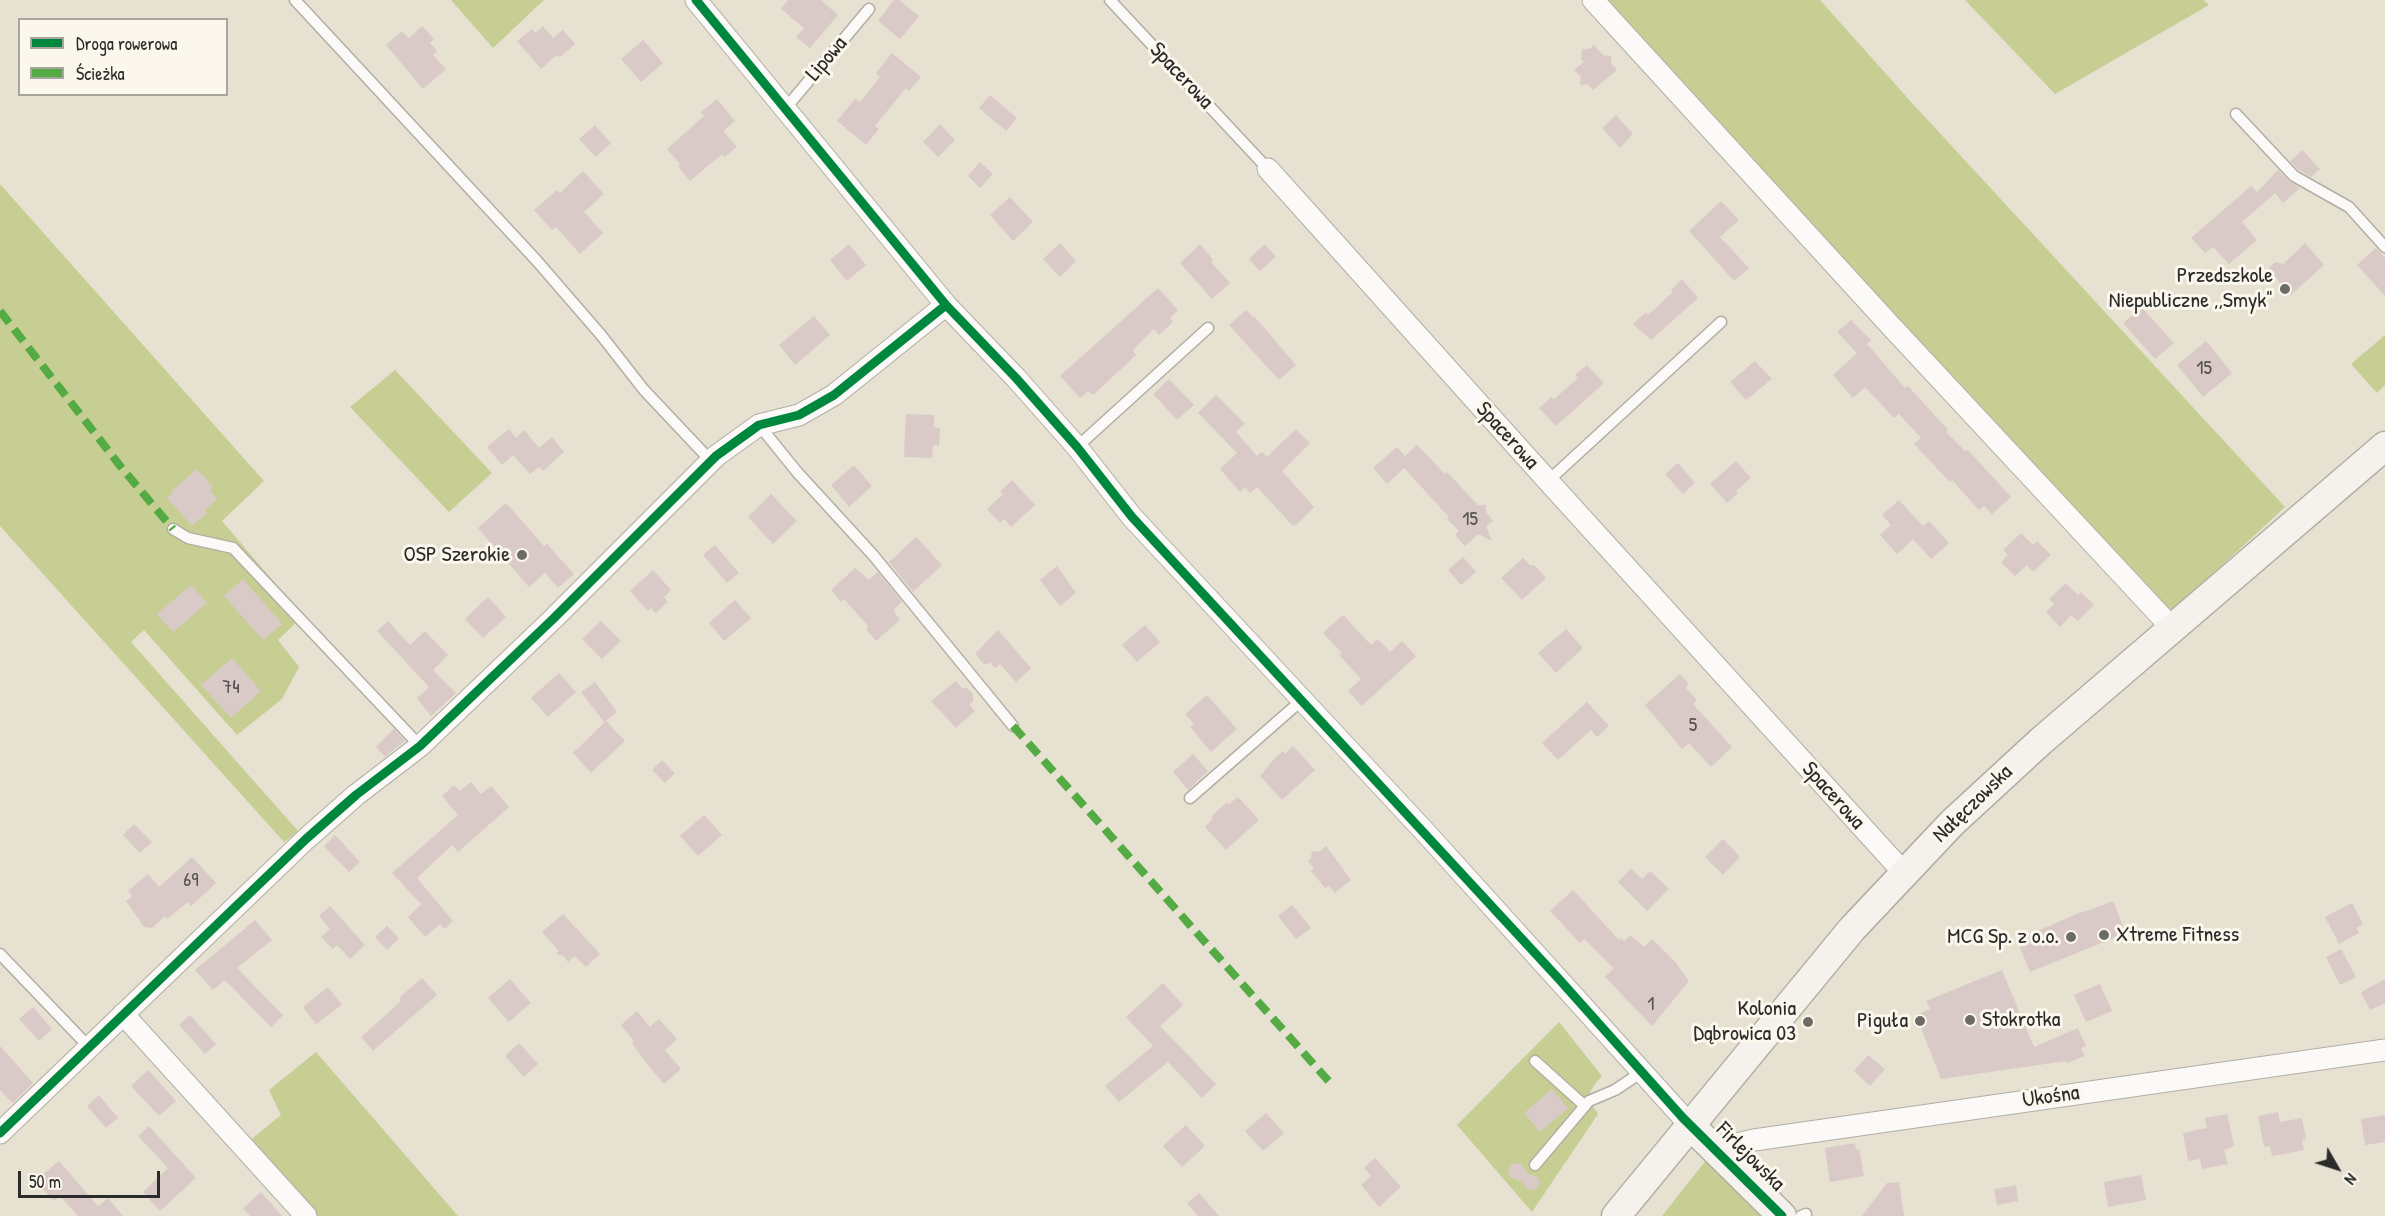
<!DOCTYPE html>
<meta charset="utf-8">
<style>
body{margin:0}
#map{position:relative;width:2385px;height:1216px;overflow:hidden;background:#e6e1d1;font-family:"Patrick Hand",sans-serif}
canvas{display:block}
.legend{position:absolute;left:18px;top:18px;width:210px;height:78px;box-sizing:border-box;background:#fbf7ec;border:2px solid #a8a59f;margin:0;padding:8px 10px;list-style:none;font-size:18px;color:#2b2b2b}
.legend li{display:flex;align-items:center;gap:12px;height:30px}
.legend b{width:30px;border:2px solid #a8a59f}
.north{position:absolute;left:2307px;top:1138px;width:60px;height:60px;-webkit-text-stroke:4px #fbf7ec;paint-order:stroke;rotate:129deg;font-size:16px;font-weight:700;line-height:24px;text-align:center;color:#2b2b2b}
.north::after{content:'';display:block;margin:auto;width:21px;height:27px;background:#2b2b2b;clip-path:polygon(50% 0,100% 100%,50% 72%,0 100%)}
.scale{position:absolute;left:18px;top:1171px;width:142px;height:27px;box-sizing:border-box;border:3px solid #2b2b2b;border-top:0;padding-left:8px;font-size:18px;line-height:21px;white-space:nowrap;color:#2b2b2b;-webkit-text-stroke:4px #fbf7ec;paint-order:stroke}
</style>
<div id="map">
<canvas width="2385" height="1216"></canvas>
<ul class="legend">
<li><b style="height:8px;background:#00873e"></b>Droga rowerowa</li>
<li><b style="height:8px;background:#54ab44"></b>Ścieżka</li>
</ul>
<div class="north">N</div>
<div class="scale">50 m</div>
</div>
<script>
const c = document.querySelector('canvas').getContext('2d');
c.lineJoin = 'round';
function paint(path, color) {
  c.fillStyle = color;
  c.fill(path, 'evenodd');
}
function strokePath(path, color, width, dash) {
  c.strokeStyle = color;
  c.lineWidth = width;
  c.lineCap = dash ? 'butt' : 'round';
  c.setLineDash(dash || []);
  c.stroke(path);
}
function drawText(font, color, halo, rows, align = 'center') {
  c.font = font + ' "Patrick Hand",sans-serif';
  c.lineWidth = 6;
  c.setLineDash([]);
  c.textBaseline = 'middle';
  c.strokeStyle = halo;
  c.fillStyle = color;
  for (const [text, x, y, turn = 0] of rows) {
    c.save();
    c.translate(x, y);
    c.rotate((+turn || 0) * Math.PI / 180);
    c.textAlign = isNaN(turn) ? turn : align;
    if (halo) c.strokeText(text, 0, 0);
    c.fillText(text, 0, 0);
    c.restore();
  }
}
const green = new Path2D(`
 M 451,0 L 544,0 L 493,48 Z
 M 1589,0 L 1820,0 L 1912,103 L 2285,507 L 2166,617 Z
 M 1965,0 L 2204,0 L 2209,5 L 2055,94 Z
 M 0,184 L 264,481 L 222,521 L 303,616 L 278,640 L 299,667 L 282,699 L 237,735 L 144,630 L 131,642 L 298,831 L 284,842 L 0,526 Z
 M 2385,335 L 2385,385 L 2377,393 L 2351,364 Z
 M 395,370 L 492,473 L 449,512 L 350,407 Z
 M 1559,1022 L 1602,1076 C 1588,1092 1585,1095 1598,1114 L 1532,1212 L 1457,1125 Z
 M 316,1052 L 458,1216 L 315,1216 L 248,1142 L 281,1115 L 269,1090 Z
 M 1707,1159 L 1763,1216 L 1662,1216 Z`);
const building = new Path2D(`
 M 788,0 L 821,0 L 838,15 L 810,48 L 796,37 L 804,28 L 781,9 Z
 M 894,0 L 899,0 L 919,16 L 900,39 L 878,21 Z
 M 422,26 L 434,39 L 430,43 L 437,51 L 433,55 L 446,69 L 423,89 L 386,45 L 402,31 L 409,38 Z
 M 543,26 L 553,38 L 563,30 L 575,44 L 560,57 L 557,55 L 541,69 L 517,41 L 532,29 L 535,33 Z
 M 643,40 L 663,63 L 641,82 L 621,59 Z
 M 1594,45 L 1603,55 L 1611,56 L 1611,63 L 1617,70 L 1593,90 L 1587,84 L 1580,85 L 1581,77 L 1574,70 L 1584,62 L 1581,59 L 1582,49 L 1589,49 Z
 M 892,53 L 921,77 L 909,91 L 906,88 L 875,126 L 879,129 L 866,145 L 837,121 L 855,99 L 860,102 L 880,77 L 876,73 Z
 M 990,95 L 1017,118 L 1006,131 L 979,108 Z
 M 717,99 L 735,121 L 723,131 L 737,147 L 724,157 L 722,154 L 690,181 L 678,166 L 680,164 L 667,149 L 704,116 L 701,112 Z
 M 1616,115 L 1633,134 L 1620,148 L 1602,128 Z
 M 940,124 L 955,140 L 938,157 L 923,142 Z
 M 595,125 L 611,143 L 596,157 L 579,139 Z
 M 2302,150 L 2320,169 L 2311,177 L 2299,170 L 2290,161 Z
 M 980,162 L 993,174 L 980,188 L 968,176 Z
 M 2278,170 L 2289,181 L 2300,188 L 2283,203 L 2275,193 L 2242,222 L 2257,240 L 2229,264 L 2213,247 L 2205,253 L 2191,238 L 2251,186 L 2257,192 Z
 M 583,171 L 604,194 L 584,212 L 603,233 L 580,254 L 556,227 L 552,230 L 534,210 L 557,190 L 560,193 Z
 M 1010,197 L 1033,222 L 1013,241 L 990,215 Z
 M 1721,201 L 1739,220 L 1720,237 L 1749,268 L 1734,281 L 1689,231 Z
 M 1060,243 L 1076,261 L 1060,277 L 1043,259 Z
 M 2305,243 L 2324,265 L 2291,295 L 2268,269 L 2275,262 L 2283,264 Z
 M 849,244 L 866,265 L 847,281 L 830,260 Z
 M 1200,244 L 1213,260 L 1211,262 L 1230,283 L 1212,299 L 1180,263 Z
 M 1265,244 L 1276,257 L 1260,271 L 1249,259 Z
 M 2376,248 L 2385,258 L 2385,296 L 2357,265 Z
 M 1682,279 L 1698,298 L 1651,340 L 1633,324 L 1646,312 L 1648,315 L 1673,292 L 1671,290 Z
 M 1158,288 L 1178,310 L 1170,318 L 1173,322 L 1159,335 L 1154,329 L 1133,350 L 1136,355 L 1107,382 L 1093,395 L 1088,391 L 1080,398 L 1060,376 Z
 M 2142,308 L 2174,343 L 2155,359 L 2123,323 Z
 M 1246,310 L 1253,317 L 1254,316 L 1296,365 L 1279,380 L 1229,325 Z
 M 814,316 L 830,335 L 795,365 L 779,345 Z
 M 1851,320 L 1871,340 L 1857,353 L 1837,332 Z
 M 2206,341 L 2232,373 L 2203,397 L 2177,365 Z
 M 1867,344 L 1905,388 L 1908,386 L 1948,430 L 1946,432 L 1965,451 L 1968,450 L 2011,497 L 1992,514 L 1984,506 L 1979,510 L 1952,480 L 1950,482 L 1914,444 L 1921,438 L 1899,414 L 1894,418 L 1865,387 L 1853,398 L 1833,375 Z
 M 1755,361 L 1772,379 L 1746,400 L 1730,382 Z
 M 1587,365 L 1604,383 L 1556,426 L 1539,408 L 1551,397 L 1554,399 L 1578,378 L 1575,375 Z
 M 1169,379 L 1194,405 L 1177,420 L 1153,394 Z
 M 1216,395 L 1245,424 L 1236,432 L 1257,456 L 1262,452 L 1267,457 L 1296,429 L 1310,443 L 1282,471 L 1314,507 L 1297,524 L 1293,526 L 1257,487 L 1250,493 L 1245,487 L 1240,492 L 1220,469 L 1237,453 L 1198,413 Z
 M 906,414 L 934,415 L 934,427 L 940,428 L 939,446 L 933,445 L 932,458 L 904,457 Z
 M 509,429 L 516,438 L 524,430 L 539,448 L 552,437 L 564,452 L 543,471 L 539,467 L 530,474 L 513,455 L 502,465 L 487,447 Z
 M 1417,445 L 1445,474 L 1447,472 L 1478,505 L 1486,505 L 1486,512 L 1493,521 L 1486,526 L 1492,541 L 1478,534 L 1465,546 L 1455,535 L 1459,531 L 1447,519 L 1449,517 L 1404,468 L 1387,484 L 1373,468 L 1397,447 L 1405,456 Z
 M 1736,461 L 1751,478 L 1736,491 L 1738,493 L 1727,503 L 1710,484 Z
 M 1678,463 L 1695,483 L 1683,494 L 1665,474 Z
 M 854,465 L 872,486 L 849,507 L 831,485 Z
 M 197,469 L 213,487 L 210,491 L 217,499 L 205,510 L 207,513 L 192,526 L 167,498 L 173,494 L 171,492 Z
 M 1012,480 L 1035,505 L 1011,527 L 1004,519 L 1000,523 L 987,509 L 1003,494 L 1000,492 Z
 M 771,494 L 797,521 L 773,544 L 748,517 Z
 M 1899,500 L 1923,526 L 1929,521 L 1949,543 L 1931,559 L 1913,539 L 1897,554 L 1880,535 L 1891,525 L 1882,515 Z
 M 506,503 L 544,546 L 547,544 L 574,574 L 558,588 L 545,573 L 529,587 L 478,528 Z
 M 2021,533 L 2033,545 L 2037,541 L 2051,555 L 2033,572 L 2027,565 L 2015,576 L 2001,562 L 2008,555 L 2003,550 Z
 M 916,537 L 942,565 L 913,592 L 889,562 Z
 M 715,545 L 739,573 L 727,583 L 703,555 Z
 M 1463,557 L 1476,572 L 1461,585 L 1448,570 Z
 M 1523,558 L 1530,565 L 1534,565 L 1546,578 L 1522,600 L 1501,578 Z
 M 1057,566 L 1076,593 L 1060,606 L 1040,580 Z
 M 855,568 L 869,580 L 878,572 L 902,602 L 894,609 L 896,610 L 894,612 L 900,620 L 876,641 L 866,629 L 868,626 L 844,599 L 841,602 L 831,590 Z
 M 653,570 L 671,590 L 664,597 L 668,602 L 656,613 L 651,608 L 648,611 L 630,591 Z
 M 243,579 L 282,624 L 263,640 L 224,596 Z
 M 2066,583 L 2078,595 L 2081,592 L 2094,605 L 2078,621 L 2071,615 L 2060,627 L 2046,612 L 2054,604 L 2049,599 Z
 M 191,585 L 207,603 L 173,632 L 157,614 Z
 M 488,597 L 506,617 L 483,638 L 465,619 Z
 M 735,600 L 751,618 L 724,641 L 709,623 Z
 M 1343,615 L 1371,645 L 1378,639 L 1390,652 L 1402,641 L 1416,656 L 1362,706 L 1348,691 L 1361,679 L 1339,655 L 1342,653 L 1323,633 Z
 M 388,621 L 410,645 L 425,631 L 448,655 L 433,670 L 456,693 L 431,716 L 417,698 L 429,687 L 377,631 Z
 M 601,621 L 621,641 L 602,659 L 582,639 Z
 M 1145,625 L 1160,642 L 1137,662 L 1122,645 Z
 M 1566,629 L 1583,648 L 1556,673 L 1538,653 Z
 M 998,630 L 1031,668 L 1016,682 L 1000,664 L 995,668 L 990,662 L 985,665 L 975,654 Z
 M 232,658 L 261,691 L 231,718 L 201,685 Z
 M 559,673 L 576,692 L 548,717 L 531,698 Z
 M 1680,674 L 1689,684 L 1686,688 L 1697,700 L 1693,704 L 1732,747 L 1711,767 L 1689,743 L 1682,749 L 1645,705 Z
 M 956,681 L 962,688 L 967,688 L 973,694 L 973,701 L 969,704 L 975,711 L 956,728 L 931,701 Z
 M 595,682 L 617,712 L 604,722 L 581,692 Z
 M 1207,695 L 1237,729 L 1211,752 L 1190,727 L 1194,724 L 1185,714 Z
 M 1587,702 L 1609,726 L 1597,737 L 1591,730 L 1558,760 L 1542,743 Z
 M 606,721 L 625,741 L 591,773 L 573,753 Z
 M 394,729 L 405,741 L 385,757 L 376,747 Z
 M 1293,746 L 1315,770 L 1282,800 L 1260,776 L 1275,758 L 1283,751 L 1285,754 Z
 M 1193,754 L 1208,771 L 1188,790 L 1173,772 Z
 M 662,760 L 675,773 L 665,783 L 652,770 Z
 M 471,782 L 481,794 L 491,786 L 509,807 L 458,852 L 452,845 L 417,878 L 453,921 L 445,929 L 440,924 L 425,937 L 408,917 L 421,904 L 392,873 L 458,815 L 442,796 L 454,785 L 460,791 Z
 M 1238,797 L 1259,820 L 1226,850 L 1205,827 L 1213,819 L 1211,817 L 1227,802 L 1229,804 Z
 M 704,815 L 722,835 L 698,856 L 680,836 Z
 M 134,824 L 152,842 L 140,853 L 123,835 Z
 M 335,835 L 360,862 L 349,872 L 324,846 Z
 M 1723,839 L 1740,857 L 1723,875 L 1705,857 Z
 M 1326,846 L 1351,880 L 1335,893 L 1329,886 L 1325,888 L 1311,871 L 1314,869 L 1308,861 L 1311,858 L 1312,851 L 1319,852 Z
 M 192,857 L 216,883 L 191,906 L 188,902 L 167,919 L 165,916 L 152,928 L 144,927 L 126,901 L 132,896 L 128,891 L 148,874 L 159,887 Z
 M 1631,868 L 1642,879 L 1650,871 L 1669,889 L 1647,911 L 1618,882 Z
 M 1573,890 L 1619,940 L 1621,938 L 1624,941 L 1630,935 L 1644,947 L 1652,939 L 1676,963 L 1689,981 L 1652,1026 L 1605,977 L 1614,968 L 1584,939 L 1580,943 L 1550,911 Z
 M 2113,901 L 2126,933 L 2030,972 L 2017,940 L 2081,912 L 2081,913 Z
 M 2352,903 L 2363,924 L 2356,928 L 2359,933 L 2339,944 L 2325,917 Z
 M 1292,905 L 1311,928 L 1296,939 L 1278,916 Z
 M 330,906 L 365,945 L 350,959 L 337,945 L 333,949 L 321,937 L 330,929 L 319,916 Z
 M 563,914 L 600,954 L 586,967 L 575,956 L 568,962 L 563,955 L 557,955 L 558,950 L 542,932 Z
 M 255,920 L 272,940 L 237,968 L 283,1015 L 271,1027 L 225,980 L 213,990 L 195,970 Z
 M 387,926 L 399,938 L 387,950 L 375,937 Z
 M 2341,949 L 2356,977 L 2340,985 L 2326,957 Z
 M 2002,970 L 2034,1047 L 2078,1028 L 2086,1046 L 2081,1048 L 2085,1056 L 2067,1063 L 2066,1061 L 1941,1079 L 1916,1015 L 1930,1009 L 1926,1001 Z
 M 422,978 L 437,995 L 373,1051 L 361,1037 L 401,1001 L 399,998 Z
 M 510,979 L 531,1003 L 509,1022 L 488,998 Z
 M 2385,979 L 2385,1003 L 2370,1010 L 2361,992 Z
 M 1163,983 L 1183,1005 L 1160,1026 L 1216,1084 L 1202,1098 L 1168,1062 L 1119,1102 L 1105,1086 L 1153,1046 L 1126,1017 Z
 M 2100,984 L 2112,1011 L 2086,1022 L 2074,995 Z
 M 328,987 L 342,1005 L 316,1024 L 303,1007 Z
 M 33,1007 L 52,1029 L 39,1041 L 19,1019 Z
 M 637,1011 L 650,1027 L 659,1019 L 677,1039 L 665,1050 L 681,1069 L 664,1084 L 646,1063 L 632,1043 L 634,1041 L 621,1025 Z
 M 190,1015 L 216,1044 L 205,1054 L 179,1025 Z
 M 519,1043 L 538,1064 L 524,1077 L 505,1056 Z
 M 0,1046 L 33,1083 L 13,1103 L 0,1090 Z
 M 1868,1055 L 1885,1069 L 1870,1086 L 1854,1071 Z
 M 148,1070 L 176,1101 L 159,1116 L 131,1086 Z
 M 1552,1089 L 1568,1108 L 1540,1132 L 1524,1113 Z
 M 99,1095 L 118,1118 L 106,1128 L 87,1106 Z
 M 2278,1112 L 2280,1122 L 2302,1118 L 2306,1139 L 2302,1140 L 2304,1150 L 2272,1156 L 2270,1146 L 2264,1147 L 2258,1116 Z
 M 1266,1113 L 1284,1133 L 1263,1151 L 1245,1131 Z
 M 2227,1114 L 2234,1146 L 2224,1150 L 2228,1164 L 2202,1169 L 2200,1159 L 2188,1161 L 2183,1133 L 2207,1128 L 2205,1118 Z
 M 2385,1115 L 2385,1142 L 2365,1145 L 2361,1119 Z
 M 1186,1125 L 1205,1146 L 1182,1167 L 1163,1146 Z
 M 149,1126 L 196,1178 L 160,1211 L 143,1192 L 168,1168 L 138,1136 Z
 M 1855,1143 L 1856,1150 L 1859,1149 L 1864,1176 L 1830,1182 L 1825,1148 Z
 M 1375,1158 L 1401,1187 L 1379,1207 L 1361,1185 L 1371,1176 L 1364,1168 Z
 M 59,1161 L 98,1206 L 108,1198 L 123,1216 L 78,1216 L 60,1196 L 54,1201 L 35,1181 Z
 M 1513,1163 L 1521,1164 L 1528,1174 L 1538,1177 L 1540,1182 L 1536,1189 L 1528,1190 L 1522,1181 L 1511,1178 L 1508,1170 Z
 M 2141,1175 L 2146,1200 L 2108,1207 L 2104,1182 Z
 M 1899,1182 L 1904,1216 L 1862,1216 L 1887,1183 Z
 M 2016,1185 L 2018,1201 L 1997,1205 L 1994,1189 Z
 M 261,1192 L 282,1216 L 250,1216 L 243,1208 Z
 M 1199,1193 L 1219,1216 L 1198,1216 L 1187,1203 Z`);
const lane = new Path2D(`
 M 295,0 L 537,261 L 601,335 L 644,390 L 711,461
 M 1110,0 L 1268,169
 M 785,109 L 869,9
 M 2236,114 L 2294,176 L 2349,207 L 2385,247
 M 759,425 L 797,472 L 873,555 L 1013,726
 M 1077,447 L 1208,328
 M 1548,481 L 1721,322
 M 173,529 L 188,538 L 233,548 L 420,746
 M 1190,798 L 1302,700
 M 0,954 L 89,1047
 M 1535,1061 L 1585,1106
 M 1535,1165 L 1589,1101 L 1615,1090 L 1642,1072
 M 1801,1216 L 1806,1214`);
const street = new Path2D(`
 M 696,0 L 946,305 L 1016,378 L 1077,447 L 1132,517 L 1425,832 L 1690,1125
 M 1593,0 L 1889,324 L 2172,628
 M 1268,169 L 1548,481 L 1904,873
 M 123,1014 L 306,1216
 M 0,1133 L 306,839 L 356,795 L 420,746 L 553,619 L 716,456 L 759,425 L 799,415 L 834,395 L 946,305
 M 1719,1153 L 1728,1146 L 1754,1140 L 2385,1050`);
const secondary = new Path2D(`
 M 1690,1125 L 1782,1216
 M 1616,1216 L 1852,929 L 1952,823 L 2041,741 L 2385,446`);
const quiet = new Path2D(`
 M 0,311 L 121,467 L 173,529
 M 1013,726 L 1333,1086`);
const cycleway = new Path2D(`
 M 696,0 L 946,305 L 1016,378 L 1077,447 L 1132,517 L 1558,978 L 1683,1118 L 1782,1216
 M 0,1133 L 306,839 L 356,795 L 420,746 L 553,619 L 716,456 L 759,425 L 799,415 L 834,395 L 946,305`);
const markers = [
 [2285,289,6,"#6c6b65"],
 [522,555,6,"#6c6b65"],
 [2104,935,6,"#6c6b65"],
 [2071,937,6,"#6c6b65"],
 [1970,1020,6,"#6c6b65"],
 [1920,1021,6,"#6c6b65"],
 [1808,1022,6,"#6c6b65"]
];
const numberNames = [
 ["15",2204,369],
 ["15",1470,520],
 ["74",231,688],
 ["5",1693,726],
 ["69",191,881],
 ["1",1651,1005]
];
const streetNames = [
 ["Lipowa",827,59,-50],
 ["Spacerowa",1181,76,47],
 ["Spacerowa",1507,436,48],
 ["Spacerowa",1833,796,48],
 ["Nałęczowska",1973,804,-44],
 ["Ukośna",2051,1097,-8],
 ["Firlejowska",1750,1157,45]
];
const poiNames = [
 ["Przedszkole",2273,276],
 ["Niepubliczne ,,Smyk\"",2273,301],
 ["OSP Szerokie",510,555],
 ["Xtreme Fitness",2116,935,"left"],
 ["MCG Sp. z o.o.",2059,937],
 ["Kolonia",1796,1009],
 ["Dąbrowica 03",1796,1034],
 ["Stokrotka",1982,1020,"left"],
 ["Piguła",1908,1021]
];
paint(green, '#c7ce94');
paint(building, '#d9cac8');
strokePath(lane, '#b2aea4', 13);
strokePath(street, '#b2aea4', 23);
strokePath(secondary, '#b2aea4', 31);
strokePath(lane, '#fbfaf8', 10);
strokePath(street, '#fbfaf8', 21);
strokePath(secondary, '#f5f2ed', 28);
strokePath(quiet, '#54ab44', 8, [15, 8]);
strokePath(cycleway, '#00873e', 9);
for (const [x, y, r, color] of markers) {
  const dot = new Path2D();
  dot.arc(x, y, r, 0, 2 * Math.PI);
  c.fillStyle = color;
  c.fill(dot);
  strokePath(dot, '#fbf7ec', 2);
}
drawText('20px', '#565352', null, numberNames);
drawText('22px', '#2b2b2b', '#fbf7ec', streetNames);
drawText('22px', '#2b2b2b', '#fbf7ec', poiNames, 'right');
</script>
